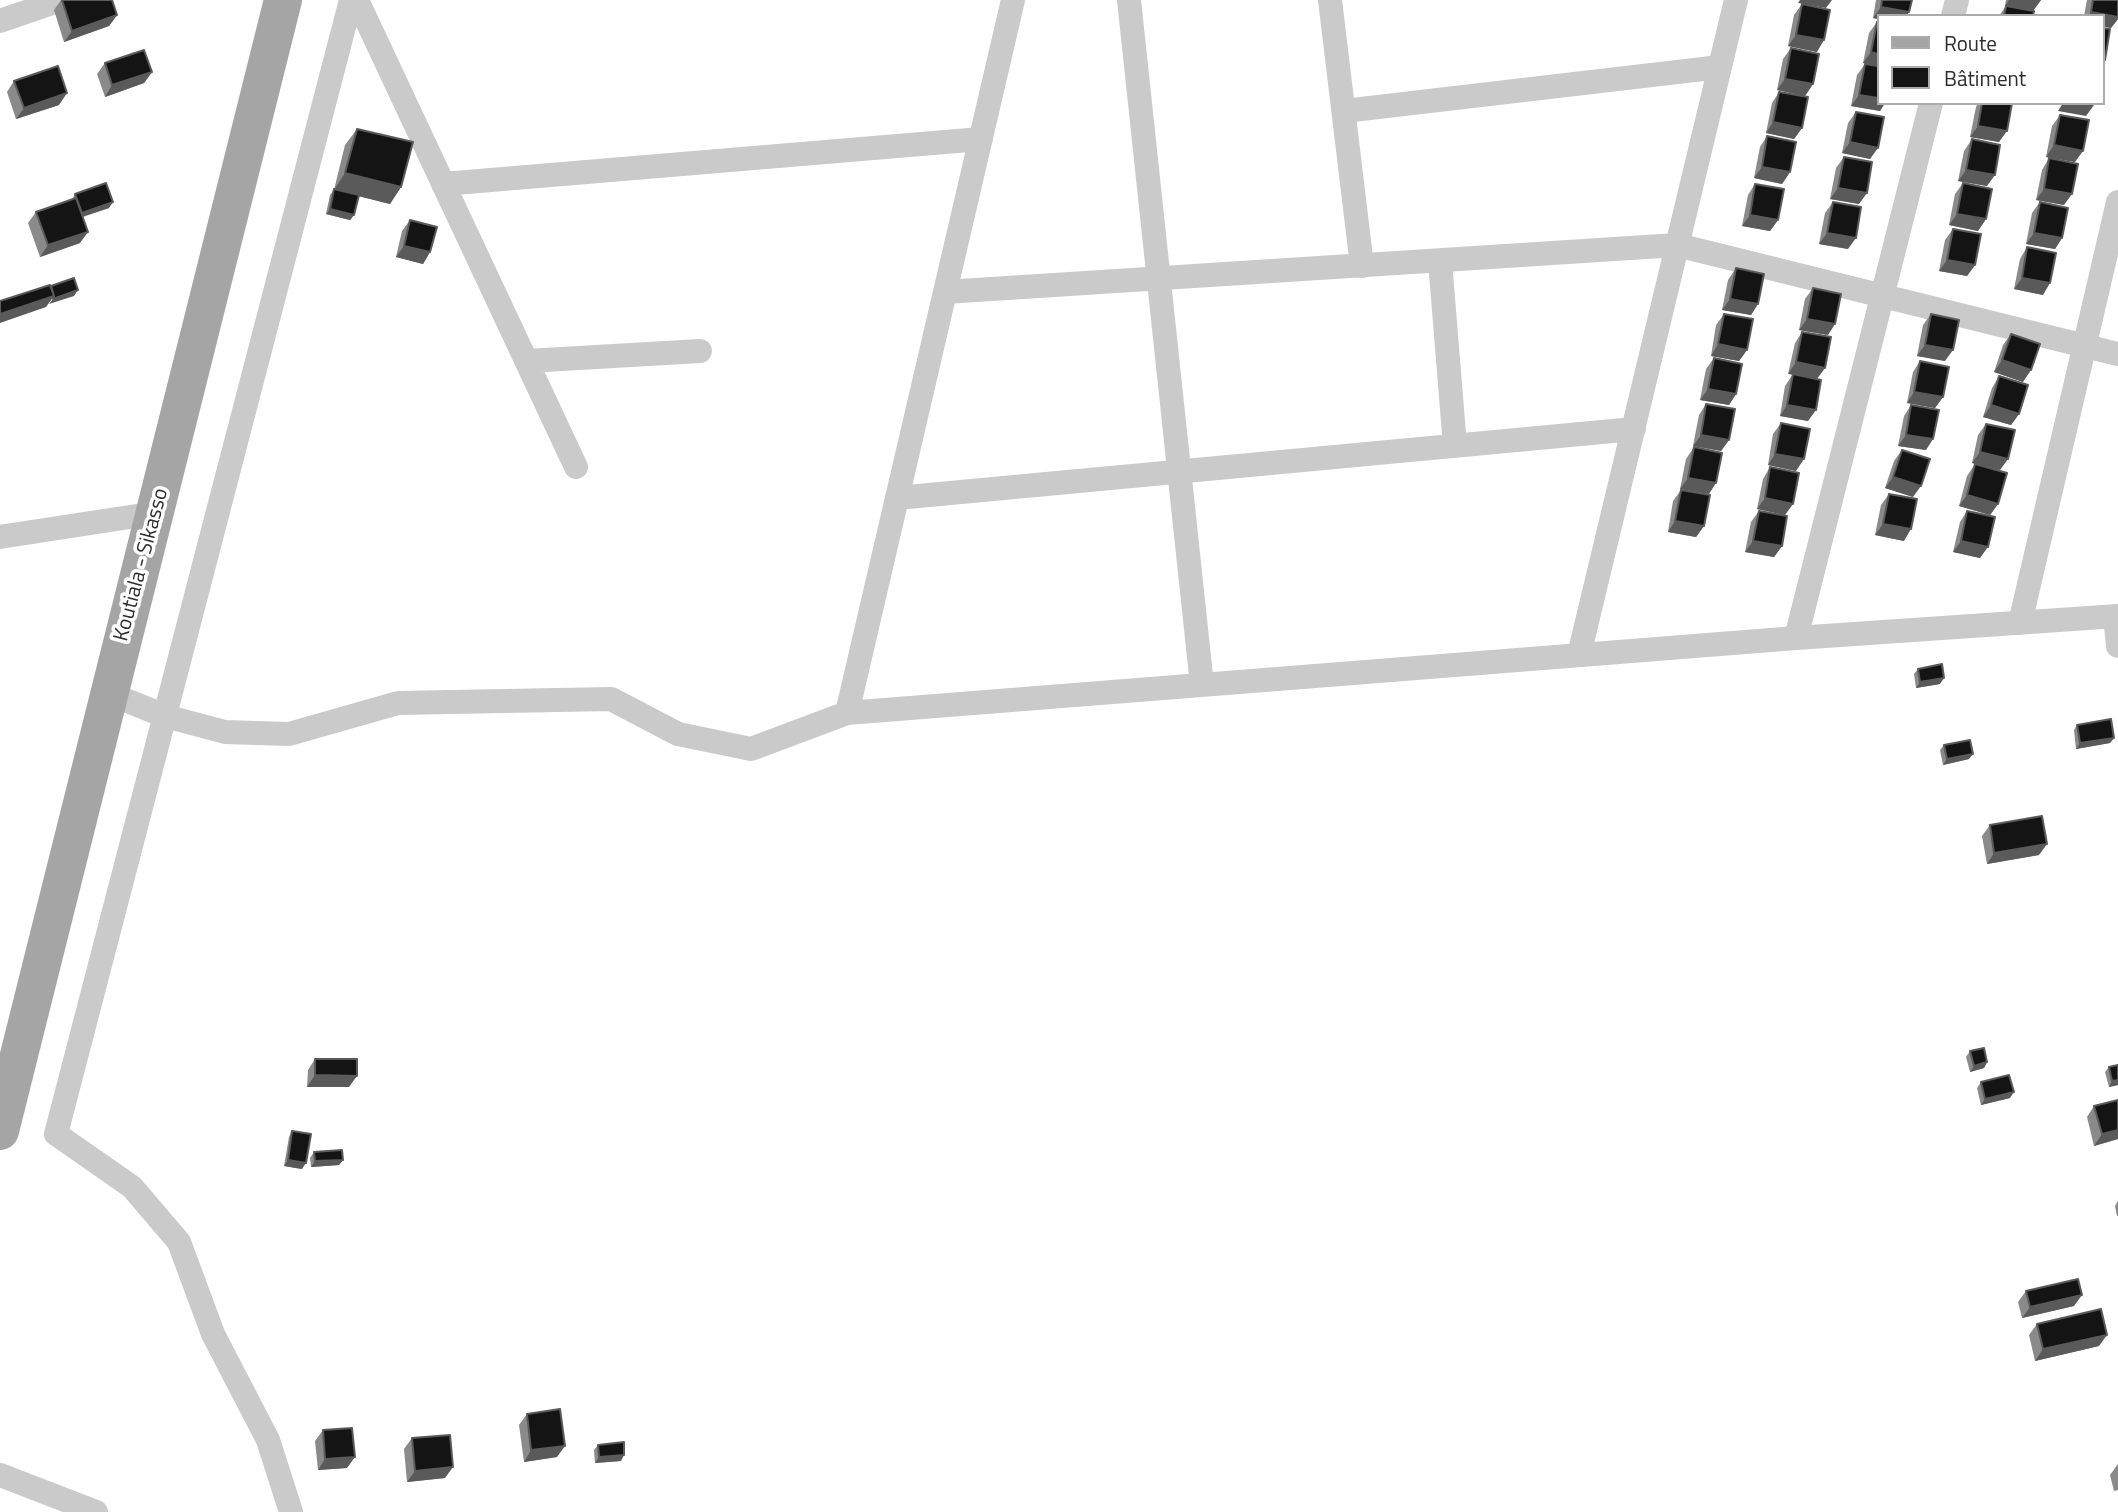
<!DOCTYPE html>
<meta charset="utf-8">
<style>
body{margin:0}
#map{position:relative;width:2118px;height:1512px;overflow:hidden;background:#fff;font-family:"Titillium Web",sans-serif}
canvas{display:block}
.legend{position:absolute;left:1877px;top:14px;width:228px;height:91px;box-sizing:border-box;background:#fff;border:2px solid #ababab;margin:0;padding:9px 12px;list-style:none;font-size:21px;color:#2d2d2d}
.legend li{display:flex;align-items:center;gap:14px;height:35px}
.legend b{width:35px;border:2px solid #ababab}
</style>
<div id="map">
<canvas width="2118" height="1512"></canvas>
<ul class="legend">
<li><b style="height:9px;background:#a5a5a5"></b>Route</li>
<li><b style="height:19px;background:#141414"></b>Bâtiment</li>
</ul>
</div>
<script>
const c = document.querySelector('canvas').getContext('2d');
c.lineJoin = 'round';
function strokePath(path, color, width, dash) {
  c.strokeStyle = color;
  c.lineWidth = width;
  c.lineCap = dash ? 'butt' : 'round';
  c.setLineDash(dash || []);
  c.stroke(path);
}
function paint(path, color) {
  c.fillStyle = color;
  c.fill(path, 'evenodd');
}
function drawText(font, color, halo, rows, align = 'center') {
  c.font = font + ' "Titillium Web",sans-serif';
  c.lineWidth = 7;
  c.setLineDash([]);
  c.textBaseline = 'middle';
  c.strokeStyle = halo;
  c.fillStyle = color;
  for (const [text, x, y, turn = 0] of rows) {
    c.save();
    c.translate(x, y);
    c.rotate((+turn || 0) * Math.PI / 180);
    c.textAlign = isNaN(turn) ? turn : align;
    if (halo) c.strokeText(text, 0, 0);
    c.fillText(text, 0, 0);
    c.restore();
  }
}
const minor = new Path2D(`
 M 357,0 L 576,467
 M 1129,0 L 1202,685
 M 1330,0 L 1362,266
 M 1953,16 L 1957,0
 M 0,21 L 61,0
 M 1344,111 L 1720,67
 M 443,184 L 981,139
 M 1440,261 L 1455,446
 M 945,292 L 1677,245 L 2118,354
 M 527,361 L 700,351
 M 897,498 L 1634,429
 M 0,537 L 156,513
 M 2115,616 L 2118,646
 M 2020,623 L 2118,202
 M 1796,638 L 1931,103
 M 1579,655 L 1736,0
 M 108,693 L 165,716 L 225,732 L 289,734 L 398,703 L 611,699 L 678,734 L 751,749 L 847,713 L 1796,638 L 2118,616
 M 847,713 L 1013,0
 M 0,1475 L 96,1512
 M 291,1512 L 268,1440 L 213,1334 L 179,1242 L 132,1187 L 56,1134 L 351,0`);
const primary = new Path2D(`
 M 0,1131 L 283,0`);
const wall = new Path2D(`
 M 61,0 L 62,0 L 117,15 L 109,26 L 64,42 L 54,10 Z
 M 1876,0 L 1912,0 L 1878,16 L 1878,19 L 1873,18 Z
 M 2006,0 L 2041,0 L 2033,11 L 2033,16 L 1999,16 L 2006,6 L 2005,6 Z
 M 2087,0 L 2118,0 L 2118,19 L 2111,28 L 2102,26 L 2102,16 L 2084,16 Z
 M 1802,4 L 1817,52 L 1788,46 L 1794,15 Z
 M 1877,22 L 1878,66 L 1863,63 L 1869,33 Z
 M 1791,48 L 1813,84 L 1805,96 L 1777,90 L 1783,59 Z
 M 105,63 L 152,72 L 144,83 L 105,97 L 97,74 Z
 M 1865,64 L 1878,103 L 1885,103 L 1880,111 L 1851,106 L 1857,75 Z
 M 14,81 L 59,105 L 16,119 L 7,92 Z
 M 1779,92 L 1802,128 L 1794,139 L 1766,133 L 1772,103 Z
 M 1978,103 L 2012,103 L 1999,142 L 1970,137 L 1976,107 Z
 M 1856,112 L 1870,159 L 1842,153 L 1848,123 Z
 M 2060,115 L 2075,162 L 2046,157 L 2052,126 Z
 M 357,129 L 401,187 L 390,204 L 359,196 L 354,215 L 350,220 L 326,214 L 330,195 L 334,190 L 345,145 Z
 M 1767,136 L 1790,172 L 1782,184 L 1754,178 L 1760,147 Z
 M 1972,139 L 1987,186 L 1958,181 L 1964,151 Z
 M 1844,157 L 1859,204 L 1830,199 L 1836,168 Z
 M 2049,158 L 2064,205 L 2036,200 L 2042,170 Z
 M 1963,183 L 1986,219 L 1978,231 L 1949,225 L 1955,194 Z
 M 1755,184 L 1778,220 L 1770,231 L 1742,226 L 1748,195 Z
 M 75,194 L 109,208 L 83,217 L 80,243 L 40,257 L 28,223 L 36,212 L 72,200 Z
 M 1833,202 L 1848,249 L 1819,244 L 1825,213 Z
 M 2040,202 L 2062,238 L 2055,249 L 2026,244 L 2032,213 Z
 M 410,220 L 430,252 L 423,264 L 396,257 L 402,231 Z
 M 1953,229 L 1975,265 L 1967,276 L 1939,271 L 1945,240 Z
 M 2027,247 L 2043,295 L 2014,289 L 2020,259 Z
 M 1736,268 L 1758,304 L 1751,315 L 1722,310 L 1728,280 Z
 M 1813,288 L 1828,335 L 1799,330 L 1805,299 Z
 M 1724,314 L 1747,350 L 1739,361 L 1711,356 L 1716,325 Z
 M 1931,314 L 1945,361 L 1917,356 L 1923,325 Z
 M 1802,332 L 1831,337 L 1788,374 L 1795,343 Z
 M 2011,334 L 2023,382 L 1994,372 L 2003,345 Z
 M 1714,358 L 1736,394 L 1729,405 L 1700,400 L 1706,369 Z
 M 1920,361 L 1943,397 L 1935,408 L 1907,403 L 1913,372 Z
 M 1793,374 L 1808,421 L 1780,416 L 1785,386 Z
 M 1999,376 L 2019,414 L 2011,425 L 1983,417 L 1992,388 Z
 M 1706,404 L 1729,440 L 1721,451 L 1693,446 L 1699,415 Z
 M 1911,405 L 1926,450 L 1898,446 L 1904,416 Z
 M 1781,423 L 1796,471 L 1768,465 L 1773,434 Z
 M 1986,424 L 2000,470 L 1972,463 L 1978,435 Z
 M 1694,447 L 1709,494 L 1680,489 L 1686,459 Z
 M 1902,450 L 1913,497 L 1885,488 L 1894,461 Z
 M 1975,464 L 1998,504 L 1990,515 L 1959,506 L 1967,476 Z
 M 1770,467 L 1785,515 L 1757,509 L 1763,479 Z
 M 1681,490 L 1704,526 L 1696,537 L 1668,532 L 1673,501 Z
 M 1889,494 L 1904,541 L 1875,535 L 1881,505 Z
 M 1759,511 L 1782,546 L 1774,557 L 1745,552 L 1751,522 Z
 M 1967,511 L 1980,558 L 1953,552 L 1960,522 Z
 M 1918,669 L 1940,684 L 1916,688 L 1914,674 Z
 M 2077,725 L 2114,738 L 2110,743 L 2076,749 L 2074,730 Z
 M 1944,745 L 1969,759 L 1943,765 L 1940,750 Z
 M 1990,825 L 2039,855 L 1987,864 L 1982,836 Z
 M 1970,1051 L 1987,1062 L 1984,1068 L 1970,1072 L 1966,1057 Z
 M 315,1059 L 349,1087 L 307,1087 L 308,1070 Z
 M 2109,1067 L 2118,1085 L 2109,1087 L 2105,1072 Z
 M 1981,1082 L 2010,1098 L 1981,1105 L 1977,1088 Z
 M 2094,1106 L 2118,1139 L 2094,1146 L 2087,1117 Z
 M 292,1131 L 302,1169 L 284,1166 L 289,1137 Z
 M 314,1152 L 343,1160 L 339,1165 L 311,1167 L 310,1158 Z
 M 2118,1201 L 2118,1216 L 2117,1216 L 2115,1206 Z
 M 2026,1291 L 2074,1306 L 2022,1318 L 2018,1302 Z
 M 2037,1324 L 2099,1346 L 2035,1361 L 2029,1335 Z
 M 527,1414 L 557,1457 L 524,1462 L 519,1425 Z
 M 323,1430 L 347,1468 L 318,1470 L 315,1441 Z
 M 412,1438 L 445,1478 L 407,1482 L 404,1449 Z
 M 598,1445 L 621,1461 L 595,1463 L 594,1450 Z
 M 2118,1464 L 2118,1490 L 2114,1491 L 2110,1475 Z`);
const shadedWall = new Path2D(`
 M 1800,0 L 1832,0 L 1826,8 L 1798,3 Z
 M 2009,0 L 2041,0 L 2033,11 L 2005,6 Z
 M 1881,7 L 1909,12 L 1907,16 L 1878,16 L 1878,19 L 1873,18 Z
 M 2091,12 L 2118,17 L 2118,19 L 2111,28 L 2102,26 L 2102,16 L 2088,16 Z
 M 117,15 L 109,26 L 64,42 L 72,31 Z
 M 1796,35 L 1824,40 L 1817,52 L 1788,46 Z
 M 1871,52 L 1878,54 L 1878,66 L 1863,63 Z
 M 152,72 L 144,83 L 105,97 L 112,85 Z
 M 1785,79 L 1813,84 L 1805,96 L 1777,90 Z
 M 67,93 L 59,105 L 16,119 L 24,108 Z
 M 1859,95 L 1878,98 L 1878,103 L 1885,103 L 1880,111 L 1851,106 Z
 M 2063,103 L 2084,103 L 2094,105 L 2086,116 L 2058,111 Z
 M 1773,122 L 1802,128 L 1794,139 L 1766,133 Z
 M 1978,126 L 2007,131 L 1999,142 L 1970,137 Z
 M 1850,142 L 1878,148 L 1870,159 L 1842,153 Z
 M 2054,145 L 2083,151 L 2075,162 L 2046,157 Z
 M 1762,167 L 1790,172 L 1782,184 L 1754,178 Z
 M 1966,170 L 1995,175 L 1987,186 L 1958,181 Z
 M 345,173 L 401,187 L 390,204 L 334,190 Z
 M 1838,188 L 1867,193 L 1859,204 L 1830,199 Z
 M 2044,189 L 2072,194 L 2064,205 L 2036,200 Z
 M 113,202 L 109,208 L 78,218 L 82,213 Z
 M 330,209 L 354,215 L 350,220 L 326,214 Z
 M 1957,214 L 1986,219 L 1978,231 L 1949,225 Z
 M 1750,215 L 1778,220 L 1770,231 L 1742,226 Z
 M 88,232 L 80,243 L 40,257 L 48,245 Z
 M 1827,233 L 1856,238 L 1848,249 L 1819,244 Z
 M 2034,233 L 2062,238 L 2055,249 L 2026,244 Z
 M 404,246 L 430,252 L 423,264 L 396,257 Z
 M 1947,260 L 1975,265 L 1967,276 L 1939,271 Z
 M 2022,278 L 2050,283 L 2043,295 L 2014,289 Z
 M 78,290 L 74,296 L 49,304 L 53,299 Z
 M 54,296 L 46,307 L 0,323 L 0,314 Z
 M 1730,299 L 1758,304 L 1751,315 L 1722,310 Z
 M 1807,319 L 1835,324 L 1828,335 L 1799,330 Z
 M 1718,344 L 1747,350 L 1739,361 L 1711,356 Z
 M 1925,345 L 1953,350 L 1945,361 L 1917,356 Z
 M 2002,360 L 2031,370 L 2023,382 L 1994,372 Z
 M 1796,362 L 1825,368 L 1817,379 L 1788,374 Z
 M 1708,389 L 1736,394 L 1729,405 L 1700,400 Z
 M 1914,392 L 1943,397 L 1935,408 L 1907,403 Z
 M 1787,405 L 1816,410 L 1808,421 L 1780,416 Z
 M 1991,405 L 2019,414 L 2011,425 L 1983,417 Z
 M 1701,435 L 1729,440 L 1721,451 L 1693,446 Z
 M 1906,435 L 1933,439 L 1926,450 L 1898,446 Z
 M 1980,452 L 2008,459 L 2000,470 L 1972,463 Z
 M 1775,454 L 1804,459 L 1796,471 L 1768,465 Z
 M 1893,477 L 1921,486 L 1913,497 L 1885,488 Z
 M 1688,478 L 1716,483 L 1709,494 L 1680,489 Z
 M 1967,495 L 1998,504 L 1990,515 L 1959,506 Z
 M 1765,498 L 1793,504 L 1785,515 L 1757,509 Z
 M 1675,521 L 1704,526 L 1696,537 L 1668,532 Z
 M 1883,524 L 1911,529 L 1904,541 L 1875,535 Z
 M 1753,541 L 1782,546 L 1774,557 L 1745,552 Z
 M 1961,541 L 1988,547 L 1980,558 L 1953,552 Z
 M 1944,678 L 1940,684 L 1916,688 L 1920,682 Z
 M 2114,738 L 2110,743 L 2076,749 L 2080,743 Z
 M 1973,754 L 1969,759 L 1943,765 L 1947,759 Z
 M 2047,844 L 2039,855 L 1987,864 L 1994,853 Z
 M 1987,1062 L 1984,1068 L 1970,1072 L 1974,1066 Z
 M 315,1075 L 357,1076 L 349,1087 L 307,1087 Z
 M 2118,1080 L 2118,1085 L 2109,1087 L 2112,1081 Z
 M 2014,1092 L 2010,1098 L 1981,1105 L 1985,1099 Z
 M 2118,1130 L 2118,1139 L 2094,1146 L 2102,1134 Z
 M 288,1160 L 306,1163 L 302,1169 L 284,1166 Z
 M 343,1160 L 339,1165 L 311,1167 L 315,1161 Z
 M 2082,1295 L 2074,1306 L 2022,1318 L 2030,1307 Z
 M 2107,1335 L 2099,1346 L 2035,1361 L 2043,1349 Z
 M 565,1446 L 557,1457 L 524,1462 L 531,1450 Z
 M 624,1455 L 621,1461 L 595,1463 L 599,1457 Z
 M 355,1457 L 347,1468 L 318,1470 L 325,1459 Z
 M 453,1467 L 445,1478 L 407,1482 L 415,1471 Z`);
const building = new Path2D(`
 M 62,0 L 112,0 L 117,15 L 72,31 Z
 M 1882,0 L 1912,0 L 1909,12 L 1881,7 Z
 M 2093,0 L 2118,0 L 2118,17 L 2091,12 Z
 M 1802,4 L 1830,10 L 1824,40 L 1796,35 Z
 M 2006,6 L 2034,11 L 2033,16 L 2004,16 Z
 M 1877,22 L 1878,22 L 1878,54 L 1871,52 Z
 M 2102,28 L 2110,29 L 2105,60 L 2102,59 Z
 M 1791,48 L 1819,54 L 1813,84 L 1785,79 Z
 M 144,50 L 152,72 L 112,85 L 105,63 Z
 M 1865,64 L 1878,66 L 1878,98 L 1859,95 Z
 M 58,66 L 67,93 L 24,108 L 14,81 Z
 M 1779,92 L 1808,97 L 1802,128 L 1773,122 Z
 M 1982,103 L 2012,103 L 2007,131 L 1978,126 Z
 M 1856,112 L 1884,117 L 1878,148 L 1850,142 Z
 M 2060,115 L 2089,120 L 2083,151 L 2054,145 Z
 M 357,129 L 413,142 L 401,187 L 345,173 Z
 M 1767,136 L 1796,142 L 1790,172 L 1762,167 Z
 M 1972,139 L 2000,145 L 1995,175 L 1966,170 Z
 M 1844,157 L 1872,162 L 1867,193 L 1838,188 Z
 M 2049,158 L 2078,164 L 2072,194 L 2044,189 Z
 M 106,183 L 113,202 L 82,213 L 75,194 Z
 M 1963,183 L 1992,189 L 1986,219 L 1957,214 Z
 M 1755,184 L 1784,189 L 1778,220 L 1750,215 Z
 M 334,189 L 359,195 L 354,215 L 330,209 Z
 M 76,198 L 88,232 L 48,245 L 36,212 Z
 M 1833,202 L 1861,207 L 1856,238 L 1827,233 Z
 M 2040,202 L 2068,208 L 2062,238 L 2034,233 Z
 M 410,220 L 437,227 L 430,252 L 404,246 Z
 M 1953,229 L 1981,234 L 1975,265 L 1947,260 Z
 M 2027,247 L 2056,253 L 2050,283 L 2022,278 Z
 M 1736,268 L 1764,274 L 1758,304 L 1730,299 Z
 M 74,278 L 78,290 L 53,299 L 54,296 L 51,286 Z
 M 50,285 L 54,296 L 0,314 L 0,301 Z
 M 1813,288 L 1841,294 L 1835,324 L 1807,319 Z
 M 1724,314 L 1753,319 L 1747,350 L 1718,344 Z
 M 1931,314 L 1959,320 L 1953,350 L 1925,345 Z
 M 1802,332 L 1831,337 L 1825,368 L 1796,362 Z
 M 2011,334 L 2040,344 L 2031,370 L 2002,360 Z
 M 1714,358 L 1742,364 L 1736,394 L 1708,389 Z
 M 1920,361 L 1949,367 L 1943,397 L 1914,392 Z
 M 1793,374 L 1821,380 L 1816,410 L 1787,405 Z
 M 1999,376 L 2028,385 L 2019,414 L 1991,405 Z
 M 1706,404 L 1735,409 L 1729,440 L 1701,435 Z
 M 1911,405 L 1939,410 L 1933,439 L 1906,435 Z
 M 1781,423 L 1810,429 L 1804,459 L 1775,454 Z
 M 1986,424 L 2015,430 L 2008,459 L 1980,452 Z
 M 1694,447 L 1722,453 L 1716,483 L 1688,478 Z
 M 1902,450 L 1930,459 L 1921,486 L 1893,477 Z
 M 1975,464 L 2007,473 L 1998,504 L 1967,495 Z
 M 1770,467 L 1799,473 L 1793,504 L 1765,498 Z
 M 1681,490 L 1710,495 L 1704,526 L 1675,521 Z
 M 1889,494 L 1917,499 L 1911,529 L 1883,524 Z
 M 1759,511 L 1787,516 L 1782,546 L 1753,541 Z
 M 1967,511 L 1995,517 L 1988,547 L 1961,541 Z
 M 1942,664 L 1944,678 L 1920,682 L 1918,669 Z
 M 2111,719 L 2114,738 L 2080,743 L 2077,725 Z
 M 1970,740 L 1973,754 L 1947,759 L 1944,745 Z
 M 2042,816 L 2047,844 L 1994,853 L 1990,825 Z
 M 1984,1048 L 1987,1062 L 1974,1066 L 1970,1051 Z
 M 315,1059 L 357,1059 L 357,1076 L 315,1075 Z
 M 2118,1065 L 2118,1080 L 2112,1081 L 2109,1067 Z
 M 2009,1075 L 2014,1092 L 1985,1099 L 1981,1082 Z
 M 2118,1100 L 2118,1130 L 2102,1134 L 2094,1106 Z
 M 292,1131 L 311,1134 L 306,1163 L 288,1160 Z
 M 342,1150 L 343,1160 L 315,1161 L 314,1152 Z
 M 2078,1279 L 2082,1295 L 2030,1307 L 2026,1291 Z
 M 2101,1309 L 2107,1335 L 2043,1349 L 2037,1324 Z
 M 560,1409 L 565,1446 L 531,1450 L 527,1414 Z
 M 352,1428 L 355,1457 L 325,1459 L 323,1430 Z
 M 450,1435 L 453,1467 L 415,1471 L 412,1438 Z
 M 624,1442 L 624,1455 L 599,1457 L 598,1445 Z`);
const streetNames = [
 ["Koutiala - Sikasso",142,565,-75]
];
strokePath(minor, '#cacaca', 24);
strokePath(primary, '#a5a5a5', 38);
paint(wall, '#8a8a8a');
paint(shadedWall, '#5a5a5a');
paint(building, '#141414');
strokePath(building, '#5a5a5a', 2);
drawText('21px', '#2d2d2d', '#fff', streetNames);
</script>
